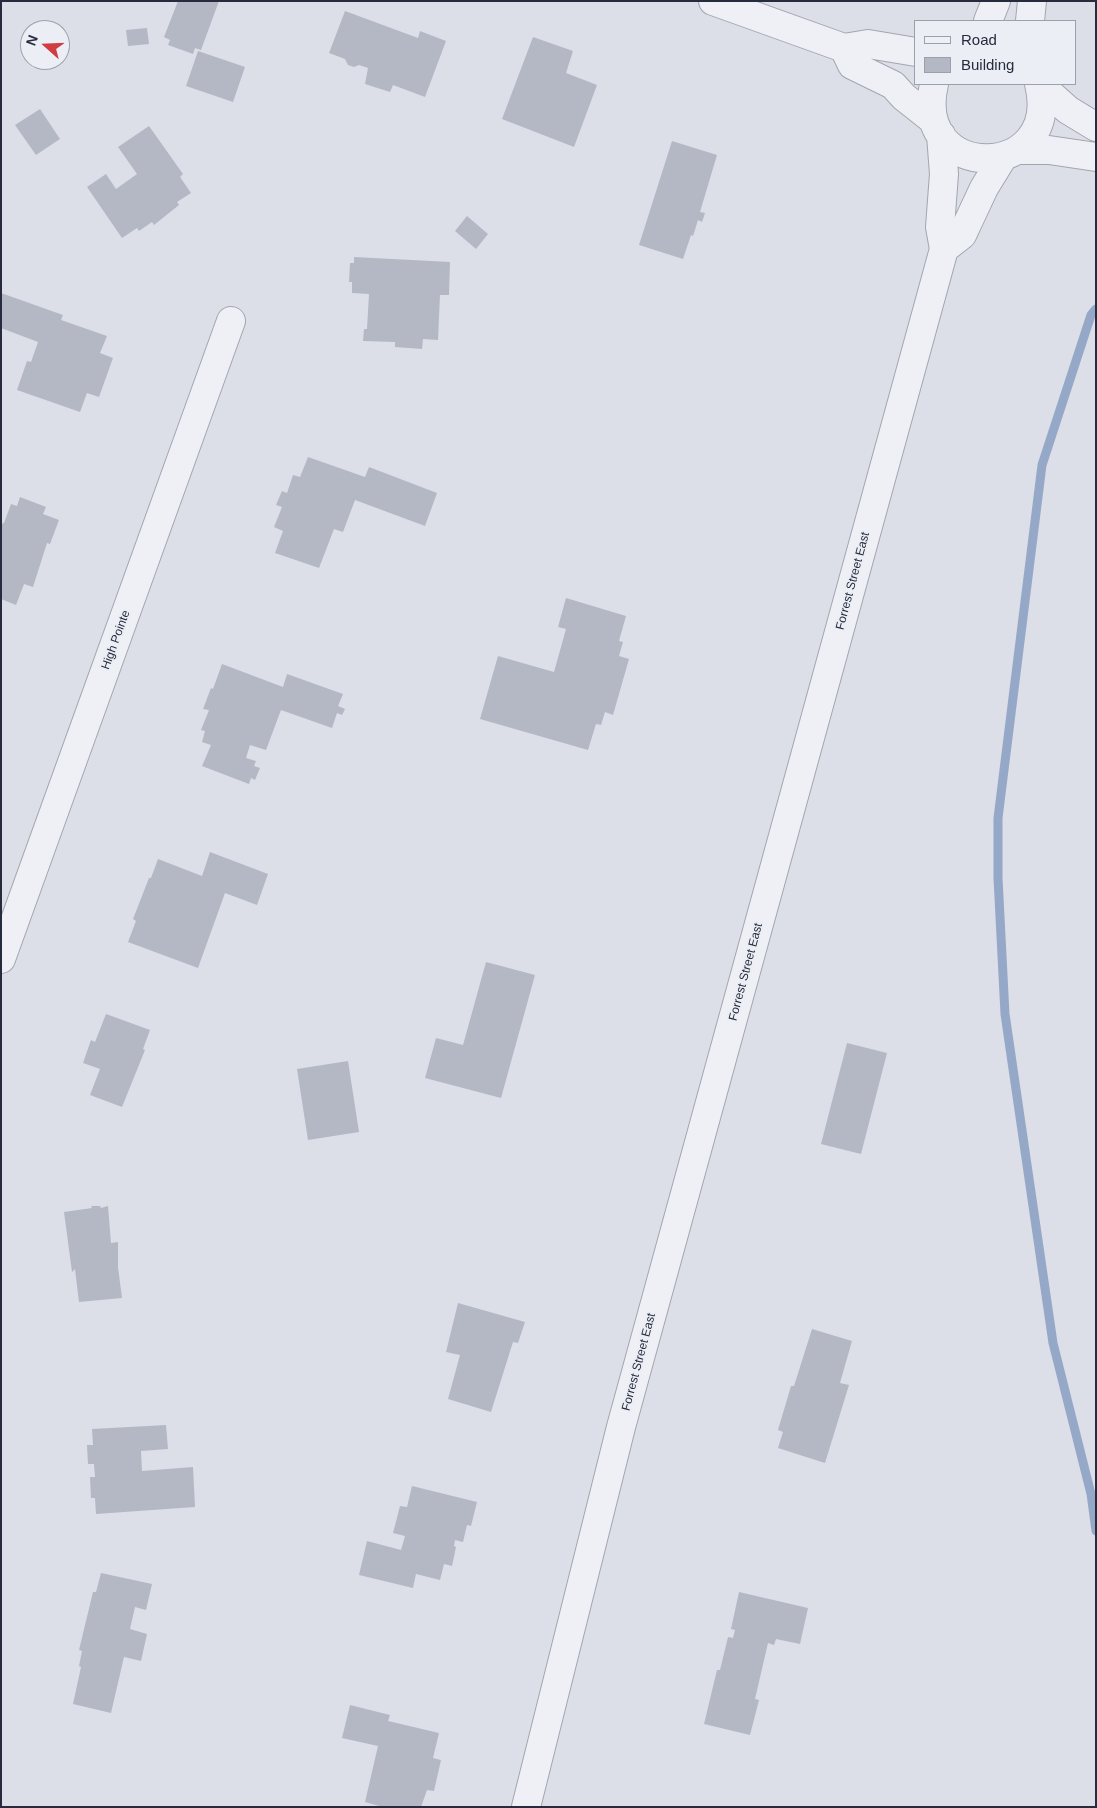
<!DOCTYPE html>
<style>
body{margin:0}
#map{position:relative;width:1097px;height:1808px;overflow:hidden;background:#dcdfe7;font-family:Helvetica,sans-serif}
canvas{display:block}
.frame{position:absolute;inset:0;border:2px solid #262c3d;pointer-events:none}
.legend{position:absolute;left:914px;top:20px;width:162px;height:65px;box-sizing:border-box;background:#ebeef5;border:1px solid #9ca0ab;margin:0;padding:6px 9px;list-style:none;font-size:15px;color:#262c3d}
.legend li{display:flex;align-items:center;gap:10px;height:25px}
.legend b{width:25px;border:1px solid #9ca0ab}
.north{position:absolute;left:20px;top:20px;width:50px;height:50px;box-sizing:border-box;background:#ebeef5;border:1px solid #9ca0ab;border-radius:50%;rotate:290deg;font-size:14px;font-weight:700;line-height:20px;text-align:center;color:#262c3d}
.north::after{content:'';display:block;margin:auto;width:18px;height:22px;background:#d13c42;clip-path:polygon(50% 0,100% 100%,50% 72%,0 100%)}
</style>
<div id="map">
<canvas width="1097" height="1808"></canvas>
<div class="frame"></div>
<ul class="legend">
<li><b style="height:6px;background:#eff0f5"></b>Road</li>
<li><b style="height:14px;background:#b3b8c4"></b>Building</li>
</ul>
<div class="north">N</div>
</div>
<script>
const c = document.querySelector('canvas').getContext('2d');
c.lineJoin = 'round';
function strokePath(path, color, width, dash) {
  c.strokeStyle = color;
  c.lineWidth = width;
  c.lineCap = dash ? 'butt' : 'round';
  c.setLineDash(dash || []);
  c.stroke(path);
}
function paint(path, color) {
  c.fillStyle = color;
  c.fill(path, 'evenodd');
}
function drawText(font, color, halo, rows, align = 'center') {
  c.font = font + ' Helvetica,sans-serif';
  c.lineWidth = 4;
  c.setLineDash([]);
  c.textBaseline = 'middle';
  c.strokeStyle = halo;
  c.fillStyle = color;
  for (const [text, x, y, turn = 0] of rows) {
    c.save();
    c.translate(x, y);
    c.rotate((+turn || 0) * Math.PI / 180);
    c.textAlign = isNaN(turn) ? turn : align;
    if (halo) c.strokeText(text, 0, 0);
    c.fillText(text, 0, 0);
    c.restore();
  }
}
const stream = new Path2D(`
 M 1096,309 L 1091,315 L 1042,465 L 998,818 L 998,878 L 1005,1014 L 1053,1343 L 1091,1494 L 1096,1531`);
const building = new Path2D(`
 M 178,1 L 219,1 L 201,50 L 195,48 L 193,54 L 168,45 L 170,40 L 164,37 Z
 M 345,11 L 418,38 L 420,31 L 446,41 L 425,97 L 393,85 L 390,92 L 365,84 L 368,68 L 359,65 L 354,67 L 348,65 L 345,59 L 329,53 Z
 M 147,28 L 149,44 L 128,46 L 126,30 Z
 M 533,37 L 573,51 L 566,73 L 597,85 L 574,147 L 502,119 Z
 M 198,51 L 245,67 L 233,102 L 186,86 Z
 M 40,109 L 60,139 L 36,155 L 15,125 Z
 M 149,126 L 183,174 L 180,177 L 191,193 L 177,202 L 179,205 L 154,225 L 152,222 L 139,231 L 137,228 L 122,238 L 87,187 L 106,174 L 116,189 L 137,174 L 118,147 Z
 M 672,141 L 717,155 L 700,212 L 705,213 L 702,222 L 698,220 L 693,236 L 691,235 L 683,259 L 639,245 Z
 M 467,216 L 488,234 L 476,249 L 455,231 Z
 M 354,257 L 450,262 L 449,295 L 440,295 L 438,340 L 423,339 L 422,349 L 395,347 L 395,342 L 363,341 L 364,329 L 367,329 L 369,294 L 352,293 L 352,282 L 349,282 L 350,263 L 354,263 Z
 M 1,293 L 63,315 L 61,320 L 107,336 L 100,353 L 113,358 L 99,397 L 87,393 L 80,412 L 17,390 L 27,361 L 31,362 L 38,342 L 1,328 Z
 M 308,457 L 365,477 L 369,467 L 437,493 L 425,526 L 355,500 L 343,532 L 334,529 L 319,568 L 275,553 L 283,531 L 274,527 L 282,507 L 276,505 L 282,491 L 287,493 L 293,475 L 300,477 Z
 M 20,497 L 46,507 L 43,514 L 59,520 L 50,544 L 47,543 L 33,587 L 24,584 L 16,605 L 1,599 L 1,526 L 3,523 L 4,523 L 11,504 L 17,506 Z
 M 566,598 L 626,616 L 619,641 L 623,642 L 619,656 L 629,659 L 613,715 L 605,712 L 601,725 L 596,724 L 588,750 L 480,719 L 498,656 L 554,672 L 566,629 L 558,627 Z
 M 222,664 L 283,687 L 287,674 L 343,694 L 338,706 L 345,709 L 342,715 L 337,713 L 332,728 L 281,710 L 266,750 L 250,745 L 246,758 L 256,761 L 254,766 L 260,768 L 255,780 L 251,778 L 249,784 L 202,766 L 211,745 L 202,742 L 205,731 L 201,730 L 209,710 L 203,709 L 211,688 L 213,689 Z
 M 210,852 L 268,874 L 257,905 L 225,893 L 198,968 L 128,942 L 136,921 L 133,919 L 149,878 L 151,878 L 158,859 L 202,876 Z
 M 486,962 L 535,975 L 501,1098 L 425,1078 L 436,1038 L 463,1045 Z
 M 106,1014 L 150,1030 L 143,1049 L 145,1050 L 122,1107 L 90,1095 L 100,1069 L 83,1063 L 91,1040 L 95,1042 Z
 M 847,1043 L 887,1053 L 861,1154 L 821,1144 Z
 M 348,1061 L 359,1132 L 308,1140 L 297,1069 Z
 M 91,1206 L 100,1206 L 101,1208 L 108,1206 L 111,1243 L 118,1242 L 118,1267 L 122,1298 L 79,1302 L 75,1269 L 72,1272 L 64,1212 L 92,1208 Z
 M 458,1303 L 525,1322 L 518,1343 L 513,1342 L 491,1412 L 448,1399 L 460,1355 L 446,1352 Z
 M 812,1329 L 852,1341 L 840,1383 L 849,1385 L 825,1463 L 778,1448 L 783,1432 L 778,1430 L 791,1386 L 794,1386 Z
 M 166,1425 L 168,1449 L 141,1451 L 142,1471 L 193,1467 L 195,1507 L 96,1514 L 95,1498 L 91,1498 L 90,1477 L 95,1477 L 94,1464 L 88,1464 L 87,1445 L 93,1445 L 92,1429 Z
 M 412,1486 L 477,1502 L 471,1526 L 467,1525 L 463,1542 L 455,1540 L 454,1546 L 456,1547 L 452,1566 L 444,1564 L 440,1580 L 416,1574 L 413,1588 L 359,1575 L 367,1541 L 401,1550 L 405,1536 L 393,1533 L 400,1506 L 407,1507 Z
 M 101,1573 L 152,1584 L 146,1610 L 135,1607 L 130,1629 L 147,1634 L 141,1661 L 124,1657 L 111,1713 L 73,1704 L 81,1667 L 79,1666 L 82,1651 L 79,1650 L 93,1592 L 96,1592 Z
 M 739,1592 L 808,1608 L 800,1644 L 776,1639 L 774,1645 L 768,1643 L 755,1699 L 759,1700 L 750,1735 L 704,1724 L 717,1670 L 720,1670 L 728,1637 L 733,1638 L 735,1630 L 731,1629 Z
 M 350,1705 L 390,1715 L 388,1721 L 439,1733 L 433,1758 L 441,1760 L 434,1791 L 427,1790 L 421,1807 L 383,1807 L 365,1802 L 378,1746 L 342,1738 Z`);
const minor = new Path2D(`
 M 713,1 L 844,48 L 868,44 L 916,52
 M 988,21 L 996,1
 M 1030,21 L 1032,1
 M 844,48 L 852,65 L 893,85 L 904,97 L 933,120
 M 934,84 C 911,184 1063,182 1039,84
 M 1040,85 L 1068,110 L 1096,127
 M 1019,150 L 1049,150 L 1096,157
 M 944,249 L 962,235 L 984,188 L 1003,157
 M 1,959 L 231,321
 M 526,1807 L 621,1427 L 944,249 L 940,227 L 944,174 L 941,135`);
const streetNames = [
 ["Forrest Street East",853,581,-75],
 ["High Pointe",116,640,-70],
 ["Forrest Street East",746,972,-75],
 ["Forrest Street East",639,1362,-75]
];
strokePath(stream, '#96a8c8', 9);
paint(building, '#b3b8c4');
strokePath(minor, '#a2a6b1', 30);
strokePath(minor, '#eff0f5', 28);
drawText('12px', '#262c3d', '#ebeef5', streetNames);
</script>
